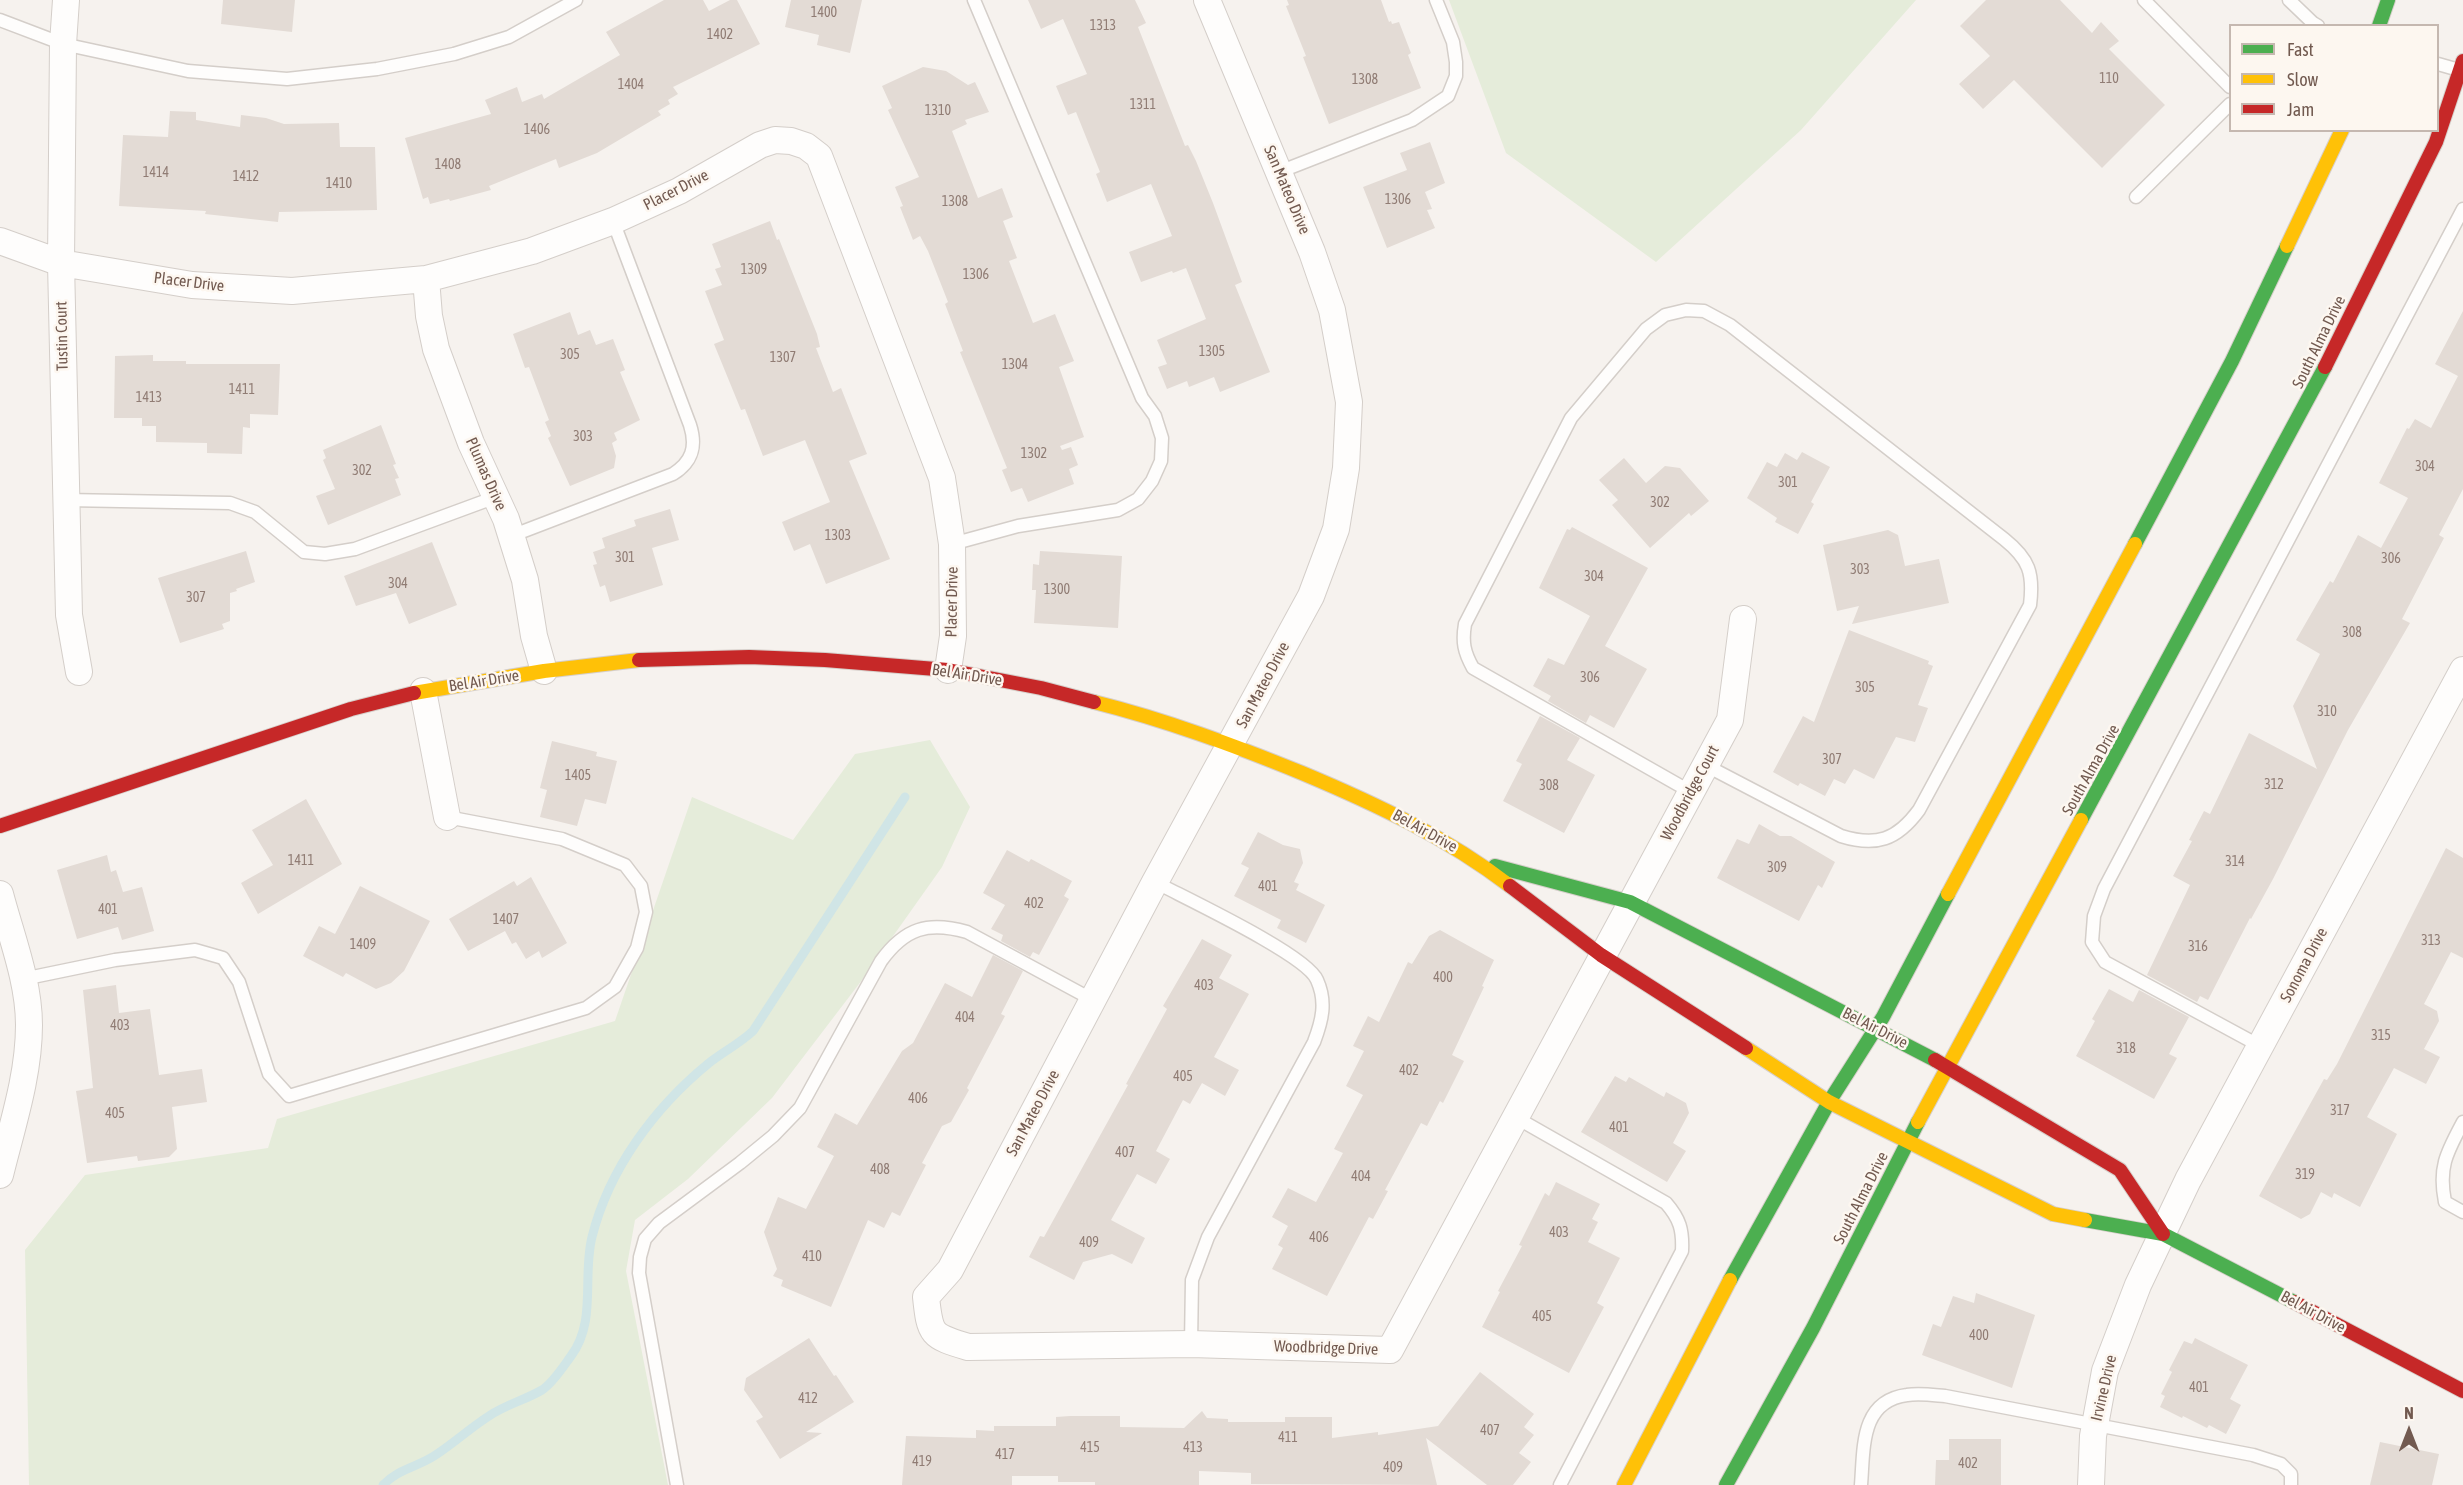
<!DOCTYPE html>
<style>
body{margin:0}
#map{position:relative;width:2463px;height:1485px;overflow:hidden;background:#f6f2ee;font-family:"Asap Condensed",sans-serif}
canvas{display:block}
.legend{position:absolute;left:2229px;top:24px;width:210px;height:108px;box-sizing:border-box;background:#fdf7f0;border:2px solid #c5b8b0;margin:0;padding:8px 10px;list-style:none;font-size:18px;color:#725a50}
.legend li{display:flex;align-items:center;gap:12px;height:30px}
.legend b{width:30px;border:2px solid #c5b8b0}
.north{position:absolute;left:2379px;top:1401px;width:60px;height:60px;-webkit-text-stroke:4px #fdf7f0;paint-order:stroke;rotate:0deg;font-size:16px;font-weight:700;line-height:24px;text-align:center;color:#725a50}
.north::after{content:'';display:block;margin:auto;width:21px;height:27px;background:#725a50;clip-path:polygon(50% 0,100% 100%,50% 72%,0 100%)}
</style>
<div id="map">
<canvas width="2463" height="1485"></canvas>
<ul class="legend">
<li><b style="height:8px;background:#4caf50"></b>Fast</li>
<li><b style="height:8px;background:#ffc107"></b>Slow</li>
<li><b style="height:8px;background:#c62828"></b>Jam</li>
</ul>
<div class="north">N</div>
</div>
<script>
const c = document.querySelector('canvas').getContext('2d');
c.lineJoin = 'round';
function paint(path, color) {
  c.fillStyle = color;
  c.fill(path, 'evenodd');
}
function strokePath(path, color, width, dash) {
  c.strokeStyle = color;
  c.lineWidth = width;
  c.lineCap = dash ? 'butt' : 'round';
  c.setLineDash(dash || []);
  c.stroke(path);
}
function drawText(font, color, halo, rows, align = 'center') {
  c.font = font + ' "Asap Condensed",sans-serif';
  c.lineWidth = 5;
  c.setLineDash([]);
  c.textBaseline = 'middle';
  c.strokeStyle = halo;
  c.fillStyle = color;
  for (const [text, x, y, turn = 0] of rows) {
    c.save();
    c.translate(x, y);
    c.rotate((+turn || 0) * Math.PI / 180);
    c.textAlign = isNaN(turn) ? turn : align;
    if (halo) c.strokeText(text, 0, 0);
    c.fillText(text, 0, 0);
    c.restore();
  }
}
const green = new Path2D(`
 M 1449,0 L 1916,0 L 1801,130 L 1656,262 L 1506,153 Z
 M 930,740 L 970,807 L 942,867 L 862,980 L 772,1098 L 688,1179 L 635,1220 L 626,1271 L 668,1485 L 29,1485 L 25,1250 L 85,1175 L 268,1148 L 277,1119 L 615,1021 L 692,797 L 793,840 L 855,754 Z`);
const stream = new Path2D(`
 M 383,1485 C 398,1469 417,1467 434,1456 C 453,1444 470,1428 489,1416 C 505,1405 525,1400 542,1390 C 553,1383 563,1367 571,1356 C 597,1321 582,1277 592,1237 C 609,1169 654,1108 709,1063 C 723,1052 739,1044 753,1031 L 905,797`);
const building = new Path2D(`
 M 223,0 L 295,0 L 292,32 L 221,24 Z
 M 664,0 L 703,0 L 709,11 L 730,0 L 737,0 L 760,44 L 673,87 L 678,94 L 668,100 L 670,104 L 658,111 L 661,115 L 597,153 L 559,168 L 556,159 L 489,186 L 491,190 L 450,201 L 449,199 L 430,204 L 428,197 L 423,199 L 405,138 L 491,114 L 485,100 L 517,87 L 522,102 L 542,94 L 544,99 L 620,55 L 606,32 Z
 M 791,0 L 862,0 L 850,53 L 817,45 L 819,35 L 785,27 Z
 M 1028,0 L 1135,0 L 1146,23 L 1138,27 L 1185,146 L 1188,145 L 1196,161 L 1213,203 L 1242,282 L 1235,285 L 1270,372 L 1220,392 L 1214,377 L 1189,387 L 1187,381 L 1167,389 L 1158,367 L 1167,364 L 1157,340 L 1206,319 L 1186,268 L 1173,273 L 1172,271 L 1141,282 L 1129,252 L 1172,236 L 1151,184 L 1107,202 L 1096,174 L 1100,172 L 1076,112 L 1068,115 L 1056,86 L 1087,74 L 1063,19 L 1041,29 Z
 M 1287,0 L 1381,0 L 1389,22 L 1391,21 L 1392,24 L 1399,22 L 1411,53 L 1408,55 L 1421,88 L 1329,124 L 1303,57 L 1306,56 L 1286,6 L 1289,5 Z
 M 1986,0 L 2060,0 L 2092,33 L 2101,22 L 2119,41 L 2109,49 L 2165,105 L 2102,168 L 2014,80 L 1983,109 L 1959,84 L 1990,56 L 1960,26 Z
 M 923,67 L 946,71 L 968,85 L 975,82 L 989,112 L 965,120 L 967,124 L 952,131 L 978,198 L 1002,188 L 1013,217 L 1003,221 L 1017,258 L 1009,261 L 1033,323 L 1055,314 L 1074,361 L 1059,367 L 1084,437 L 1060,446 L 1062,450 L 1071,447 L 1078,465 L 1069,469 L 1074,484 L 1028,502 L 1022,488 L 1011,492 L 1002,470 L 1007,468 L 960,352 L 963,351 L 945,304 L 948,302 L 928,251 L 920,236 L 913,240 L 900,207 L 903,206 L 895,187 L 919,177 L 888,110 L 892,108 L 882,86 Z
 M 170,111 L 196,112 L 196,120 L 240,127 L 241,115 L 266,118 L 284,124 L 339,123 L 340,147 L 375,147 L 377,210 L 279,212 L 278,222 L 205,214 L 206,211 L 119,206 L 123,135 L 168,137 Z
 M 1430,142 L 1445,183 L 1425,192 L 1432,209 L 1427,210 L 1435,228 L 1387,248 L 1363,187 L 1407,170 L 1400,153 Z
 M 770,221 L 777,240 L 779,239 L 817,334 L 820,347 L 816,348 L 833,392 L 841,388 L 867,454 L 849,461 L 890,559 L 826,584 L 810,544 L 794,551 L 782,522 L 830,502 L 805,440 L 763,456 L 745,409 L 741,410 L 714,344 L 724,340 L 705,291 L 722,285 L 715,269 L 721,267 L 712,244 Z
 M 2463,311 L 2463,489 L 2439,535 L 2444,538 L 2402,619 L 2410,623 L 2348,730 L 2273,879 L 2251,919 L 2250,918 L 2208,1000 L 2200,996 L 2197,1002 L 2147,975 L 2190,885 L 2173,876 L 2192,841 L 2189,840 L 2204,811 L 2210,814 L 2249,733 L 2317,769 L 2293,706 L 2320,654 L 2296,640 L 2330,581 L 2333,583 L 2358,535 L 2381,548 L 2408,498 L 2379,483 L 2407,428 L 2409,429 L 2415,419 L 2431,428 L 2458,376 L 2435,364 Z
 M 570,312 L 578,335 L 590,330 L 596,345 L 613,339 L 625,370 L 620,372 L 640,420 L 614,433 L 617,440 L 612,443 L 616,456 L 614,468 L 570,486 L 548,438 L 551,436 L 545,422 L 549,420 L 529,367 L 525,368 L 513,334 Z
 M 153,355 L 153,361 L 186,361 L 186,364 L 280,364 L 278,415 L 250,414 L 250,428 L 243,427 L 242,454 L 207,453 L 207,443 L 156,442 L 156,426 L 142,426 L 142,418 L 114,418 L 115,356 Z
 M 381,425 L 396,464 L 393,465 L 399,478 L 395,479 L 401,495 L 328,525 L 316,496 L 335,489 L 323,460 L 326,458 L 323,450 Z
 M 1802,452 L 1830,467 L 1811,502 L 1814,504 L 1798,534 L 1775,522 L 1777,518 L 1747,498 L 1767,462 L 1777,467 L 1785,453 L 1797,460 Z
 M 1624,458 L 1646,483 L 1665,466 L 1680,468 L 1709,501 L 1691,516 L 1689,513 L 1650,548 L 1612,505 L 1618,500 L 1599,480 Z
 M 670,509 L 679,540 L 652,548 L 663,585 L 610,602 L 605,585 L 600,587 L 593,565 L 597,564 L 593,552 L 605,548 L 602,538 L 636,526 L 634,520 Z
 M 1572,527 L 1648,568 L 1605,646 L 1647,669 L 1614,728 L 1590,715 L 1586,723 L 1548,701 L 1551,696 L 1533,686 L 1548,658 L 1564,665 L 1590,616 L 1539,588 L 1567,529 L 1570,530 Z
 M 1888,530 L 1898,535 L 1905,566 L 1939,559 L 1949,603 L 1852,624 L 1859,606 L 1837,611 L 1823,545 Z
 M 432,542 L 457,605 L 409,624 L 396,593 L 356,606 L 344,576 Z
 M 246,551 L 255,582 L 236,589 L 237,591 L 230,593 L 230,621 L 222,624 L 224,629 L 180,643 L 158,578 Z
 M 1040,551 L 1122,556 L 1118,628 L 1034,623 L 1036,590 L 1032,590 L 1033,564 L 1039,565 Z
 M 1849,630 L 1929,661 L 1928,664 L 1933,666 L 1918,705 L 1928,708 L 1915,742 L 1896,737 L 1874,779 L 1854,769 L 1845,784 L 1834,779 L 1825,796 L 1800,783 L 1798,786 L 1773,772 L 1803,716 L 1814,722 Z
 M 1540,716 L 1580,738 L 1567,760 L 1595,775 L 1564,833 L 1503,801 L 1522,764 L 1516,761 Z
 M 552,741 L 597,752 L 596,756 L 617,761 L 606,804 L 585,799 L 577,826 L 540,817 L 547,790 L 540,788 Z
 M 306,799 L 342,864 L 258,914 L 241,883 L 273,865 L 252,830 Z
 M 1759,824 L 1780,836 L 1791,836 L 1835,862 L 1822,888 L 1818,885 L 1799,921 L 1717,878 L 1737,839 L 1749,844 Z
 M 1258,832 L 1283,845 L 1300,849 L 1303,863 L 1294,882 L 1299,884 L 1296,890 L 1325,905 L 1306,943 L 1277,928 L 1281,920 L 1234,896 L 1249,868 L 1241,864 Z
 M 2446,848 L 2463,858 L 2463,958 L 2451,952 L 2424,1004 L 2437,1011 L 2439,1021 L 2424,1049 L 2440,1057 L 2426,1084 L 2394,1068 L 2367,1117 L 2397,1134 L 2360,1207 L 2334,1193 L 2332,1198 L 2321,1192 L 2310,1214 L 2301,1219 L 2259,1196 L 2324,1079 L 2327,1080 L 2337,1064 Z
 M 1007,850 L 1029,862 L 1031,859 L 1072,881 L 1064,896 L 1069,899 L 1039,955 L 1033,952 L 1030,957 L 1001,941 L 1003,935 L 991,929 L 1005,905 L 983,893 Z
 M 107,855 L 111,872 L 116,870 L 123,892 L 142,887 L 154,931 L 122,940 L 118,927 L 77,939 L 57,870 Z
 M 531,877 L 567,943 L 542,958 L 539,951 L 526,959 L 516,942 L 512,944 L 505,931 L 468,951 L 449,919 L 514,881 L 517,886 Z
 M 360,886 L 430,921 L 404,971 L 391,983 L 376,989 L 346,973 L 343,977 L 303,956 L 319,926 L 335,934 Z
 M 1440,930 L 1494,960 L 1482,986 L 1484,987 L 1452,1055 L 1464,1061 L 1443,1103 L 1440,1101 L 1427,1126 L 1421,1123 L 1385,1190 L 1388,1191 L 1373,1219 L 1369,1217 L 1327,1296 L 1272,1269 L 1283,1248 L 1278,1245 L 1288,1226 L 1272,1217 L 1288,1188 L 1316,1202 L 1343,1153 L 1334,1149 L 1363,1095 L 1346,1086 L 1364,1051 L 1353,1046 L 1368,1016 L 1379,1022 L 1408,962 L 1412,964 L 1429,936 Z
 M 1202,939 L 1232,955 L 1219,978 L 1249,994 L 1214,1057 L 1239,1070 L 1225,1096 L 1202,1083 L 1190,1104 L 1183,1100 L 1156,1151 L 1170,1159 L 1156,1184 L 1137,1174 L 1111,1220 L 1145,1238 L 1132,1264 L 1112,1254 L 1083,1262 L 1074,1280 L 1029,1257 L 1040,1236 L 1044,1237 L 1128,1085 L 1126,1084 L 1167,1009 L 1163,1006 Z
 M 993,955 L 1023,971 L 1001,1014 L 1005,1016 L 967,1088 L 969,1090 L 951,1122 L 942,1126 L 922,1163 L 926,1165 L 900,1216 L 892,1212 L 884,1228 L 868,1220 L 831,1307 L 781,1286 L 783,1280 L 773,1276 L 777,1269 L 764,1232 L 778,1197 L 806,1209 L 834,1156 L 817,1147 L 835,1113 L 857,1125 L 902,1051 L 913,1043 L 945,983 L 972,997 Z
 M 116,985 L 119,1013 L 150,1009 L 159,1075 L 202,1069 L 207,1102 L 172,1107 L 177,1149 L 169,1157 L 138,1161 L 137,1156 L 87,1163 L 76,1091 L 93,1088 L 83,990 Z
 M 2109,989 L 2133,1002 L 2139,990 L 2189,1017 L 2169,1054 L 2177,1058 L 2154,1099 L 2076,1056 L 2095,1021 L 2092,1019 Z
 M 1615,1076 L 1626,1082 L 1629,1077 L 1664,1097 L 1666,1092 L 1686,1103 L 1689,1113 L 1673,1143 L 1686,1151 L 1667,1182 L 1581,1132 Z
 M 1556,1182 L 1600,1204 L 1592,1219 L 1598,1222 L 1588,1242 L 1620,1258 L 1597,1303 L 1604,1307 L 1569,1373 L 1482,1327 L 1500,1292 L 1498,1291 L 1522,1246 L 1519,1245 L 1545,1193 L 1549,1196 Z
 M 1976,1293 L 2035,1315 L 2012,1388 L 1922,1355 L 1933,1324 L 1941,1327 L 1953,1296 L 1974,1303 Z
 M 809,1338 L 834,1376 L 836,1375 L 854,1402 L 806,1432 L 822,1433 L 780,1459 L 756,1421 L 763,1417 L 744,1390 L 746,1378 Z
 M 2195,1338 L 2248,1365 L 2230,1399 L 2241,1405 L 2226,1434 L 2209,1425 L 2207,1428 L 2183,1416 L 2182,1418 L 2160,1407 L 2165,1396 L 2161,1394 L 2172,1372 L 2169,1370 L 2184,1341 L 2192,1344 Z
 M 1480,1372 L 1534,1414 L 1524,1427 L 1534,1435 L 1519,1453 L 1531,1462 L 1513,1485 L 1487,1485 L 1426,1438 L 1437,1485 L 1251,1484 L 1251,1473 L 1199,1471 L 1199,1485 L 1095,1485 L 1095,1482 L 1058,1482 L 1058,1476 L 1012,1476 L 1012,1485 L 902,1485 L 906,1436 L 976,1438 L 976,1430 L 994,1431 L 994,1426 L 1056,1426 L 1056,1417 L 1070,1416 L 1120,1416 L 1120,1427 L 1184,1428 L 1202,1411 L 1207,1418 L 1228,1419 L 1228,1422 L 1285,1422 L 1285,1417 L 1332,1417 L 1332,1438 L 1378,1432 L 1378,1435 L 1438,1426 Z
 M 1949,1439 L 2001,1439 L 2001,1485 L 1935,1485 L 1936,1460 L 1949,1460 Z
 M 2380,1442 L 2439,1454 L 2432,1485 L 2370,1485 Z`);
const lane = new Path2D(`
 M 2144,0 L 2230,87
 M 2289,0 L 2313,23 L 2318,26
 M 0,20 L 63,44 L 188,71 L 287,79 L 377,69 L 454,54 L 509,37 L 576,0
 M 2438,64 L 2459,70
 M 1279,172 L 1412,120 L 1448,96 L 1456,76 L 1456,62 L 1453,42 L 1436,0
 M 2136,197 L 2230,104
 M 66,500 L 230,503 L 255,512 L 304,552 L 325,554 L 355,549 L 496,497
 M 511,536 L 673,474 C 692,462 697,447 690,425 L 613,221
 M 952,544 L 1018,526 L 1118,510 L 1138,499 L 1152,481 L 1161,461 L 1162,438 L 1155,416 L 1142,398 L 974,0
 M 1691,792 L 1473,668 C 1464,652 1462,642 1465,624 L 1571,418 L 1646,329 L 1665,315 L 1686,310 L 1704,311 L 1730,325 L 2004,539 C 2029,559 2034,573 2030,605 L 1919,810 C 1897,840 1876,847 1841,836 L 1705,765
 M 1155,882 C 1185,898 1307,955 1317,980 C 1327,1002 1322,1021 1314,1042 L 1208,1237 L 1192,1280 L 1191,1344
 M 23,979 L 115,960 L 195,950 L 223,958 L 239,982 L 269,1074 L 289,1096 L 586,1008 L 615,987 L 637,948 L 646,912 L 641,886 L 625,865 L 562,839 L 447,817
 M 2260,1046 L 2105,962 L 2092,942 L 2094,916 L 2104,889 L 2463,209
 M 1515,1117 L 1666,1203 C 1680,1219 1683,1230 1682,1251 L 1560,1485
 M 2463,1122 C 2447,1152 2438,1167 2445,1202 L 2463,1212
 M 677,1485 L 639,1273 L 640,1257 L 645,1239 L 659,1223 L 740,1163 L 773,1136 L 800,1108 L 881,961 C 905,928 928,921 967,932 L 1093,1000
 M 1861,1485 C 1864,1448 1860,1401 1907,1395 C 1919,1393 1933,1395 1945,1396 L 2253,1455 L 2281,1464 L 2291,1474 L 2291,1485`);
const street = new Path2D(`
 M 66,0 L 63,44 L 61,263 L 69,615 L 79,672
 M 1207,0 L 1312,252 L 1332,310 L 1349,402 L 1346,468 L 1336,529 L 1311,596 L 1155,882 L 950,1270 L 926,1297 C 930,1335 931,1336 968,1347 L 1191,1344 L 1390,1350 L 1730,720 L 1743,619
 M 0,241 L 61,263 L 192,285 L 292,291 L 426,279 L 532,251 L 613,221 L 679,191 L 760,145 L 775,140 L 791,141 L 806,146 L 819,156 L 942,478 L 952,544 L 953,636 L 948,670
 M 426,279 L 429,316 L 436,349 L 471,443 L 506,519 L 525,580 L 534,636 L 544,671
 M 423,691 L 447,817
 M 0,894 C 11,936 29,981 29,1025 C 29,1076 12,1126 0,1175
 M 2091,1485 L 2093,1436 L 2105,1371 L 2138,1285 L 2188,1180 L 2463,670`);
const fast = new Path2D(`
 M 2379,26 L 2388,0
 M 2135,544 L 2232,361 L 2287,246
 M 2081,820 L 2325,367
 M 1495,866 L 1630,902 L 1935,1060
 M 2085,1220 L 2163,1234 L 2294,1302
 M 1730,1280 L 1829,1102 L 1883,1017 L 1948,894
 M 1726,1485 L 1813,1328 L 1918,1122`);
const slow = new Path2D(`
 M 2287,246 L 2342,130
 M 414,693 L 544,671 L 639,660
 M 1094,702 C 1166,720 1233,745 1302,773 C 1376,804 1446,837 1510,886
 M 1948,894 L 2135,544
 M 1746,1048 L 1829,1102 L 2053,1214 L 2085,1220
 M 1918,1122 L 2081,820
 M 1624,1485 L 1730,1280`);
const jam = new Path2D(`
 M 2325,367 L 2436,142 L 2463,61
 M 639,660 L 749,657 L 825,660 L 948,670 L 1041,688 L 1094,702
 M 0,826 L 351,709 L 414,693
 M 1510,886 L 1601,955 L 1746,1048
 M 1935,1060 L 2120,1170 L 2163,1234
 M 2294,1302 L 2463,1391`);
const numberNames = [
 ["1400",824,13],
 ["1313",1103,26],
 ["1402",720,35],
 ["110",2109,79],
 ["1308",1365,80],
 ["1404",631,85],
 ["1311",1143,105],
 ["1310",938,111],
 ["1406",537,130],
 ["1408",448,165],
 ["1414",156,173],
 ["1412",246,177],
 ["1410",339,184],
 ["1306",1398,200],
 ["1308",955,202],
 ["1309",754,270],
 ["1306",976,275],
 ["1305",1212,352],
 ["305",570,355],
 ["1307",783,358],
 ["1304",1015,365],
 ["1411",242,390],
 ["1413",149,398],
 ["303",583,437],
 ["1302",1034,454],
 ["304",2425,467],
 ["302",362,471],
 ["301",1788,483],
 ["302",1660,503],
 ["1303",838,536],
 ["301",625,558],
 ["306",2391,559],
 ["303",1860,570],
 ["304",1594,577],
 ["304",398,584],
 ["1300",1057,590],
 ["307",196,598],
 ["308",2352,633],
 ["306",1590,678],
 ["305",1865,688],
 ["310",2327,712],
 ["307",1832,760],
 ["1405",578,776],
 ["312",2274,785],
 ["308",1549,786],
 ["1411",301,861],
 ["314",2235,862],
 ["309",1777,868],
 ["401",1268,887],
 ["402",1034,904],
 ["401",108,910],
 ["1407",506,920],
 ["313",2431,941],
 ["1409",363,945],
 ["316",2198,947],
 ["400",1443,978],
 ["403",1204,986],
 ["404",965,1018],
 ["403",120,1026],
 ["315",2381,1036],
 ["318",2126,1049],
 ["402",1409,1071],
 ["405",1183,1077],
 ["406",918,1099],
 ["317",2340,1111],
 ["405",115,1114],
 ["401",1619,1128],
 ["407",1125,1153],
 ["408",880,1170],
 ["319",2305,1175],
 ["404",1361,1177],
 ["403",1559,1233],
 ["406",1319,1238],
 ["409",1089,1243],
 ["410",812,1257],
 ["405",1542,1317],
 ["400",1979,1336],
 ["401",2199,1388],
 ["412",808,1399],
 ["407",1490,1431],
 ["411",1288,1438],
 ["415",1090,1448],
 ["413",1193,1448],
 ["417",1005,1455],
 ["419",922,1462],
 ["402",1968,1464],
 ["409",1393,1468]
];
const streetNames = [
 ["Placer Drive",676,190,-27],
 ["San Mateo Drive",1287,190,67],
 ["Placer Drive",189,282,7],
 ["Tustin Court",62,336,-91],
 ["South Alma Drive",2319,342,-64],
 ["Plumas Drive",486,474,66],
 ["Placer Drive",952,602,-89],
 ["Bel Air Drive",967,675,9],
 ["Bel Air Drive",484,681,-9],
 ["San Mateo Drive",1263,685,-62],
 ["South Alma Drive",2091,770,-61],
 ["Woodbridge Court",1690,793,-62],
 ["Bel Air Drive",1425,831,29],
 ["Sonoma Drive",2304,965,-62],
 ["Bel Air Drive",1875,1028,27],
 ["San Mateo Drive",1033,1113,-62],
 ["South Alma Drive",1861,1198,-63],
 ["Bel Air Drive",2313,1312,28],
 ["Woodbridge Drive",1326,1348,2],
 ["Irvine Drive",2104,1388,-77]
];
paint(green, '#e5ecda');
strokePath(stream, '#d0e5e6', 9);
paint(building, '#e3dbd5');
strokePath(lane, '#d4cec9', 15);
strokePath(street, '#d4cec9', 28);
strokePath(fast, '#d6cfca', 16);
strokePath(slow, '#d6cfca', 16);
strokePath(jam, '#d6cfca', 16);
strokePath(lane, '#fefdfc', 12);
strokePath(street, '#fefdfc', 26);
strokePath(fast, '#4caf50', 14);
strokePath(slow, '#ffc107', 14);
strokePath(jam, '#c62828', 14);
drawText('14px', '#907c74', null, numberNames);
drawText('16px', '#725a50', '#fdf7f0', streetNames);
</script>
